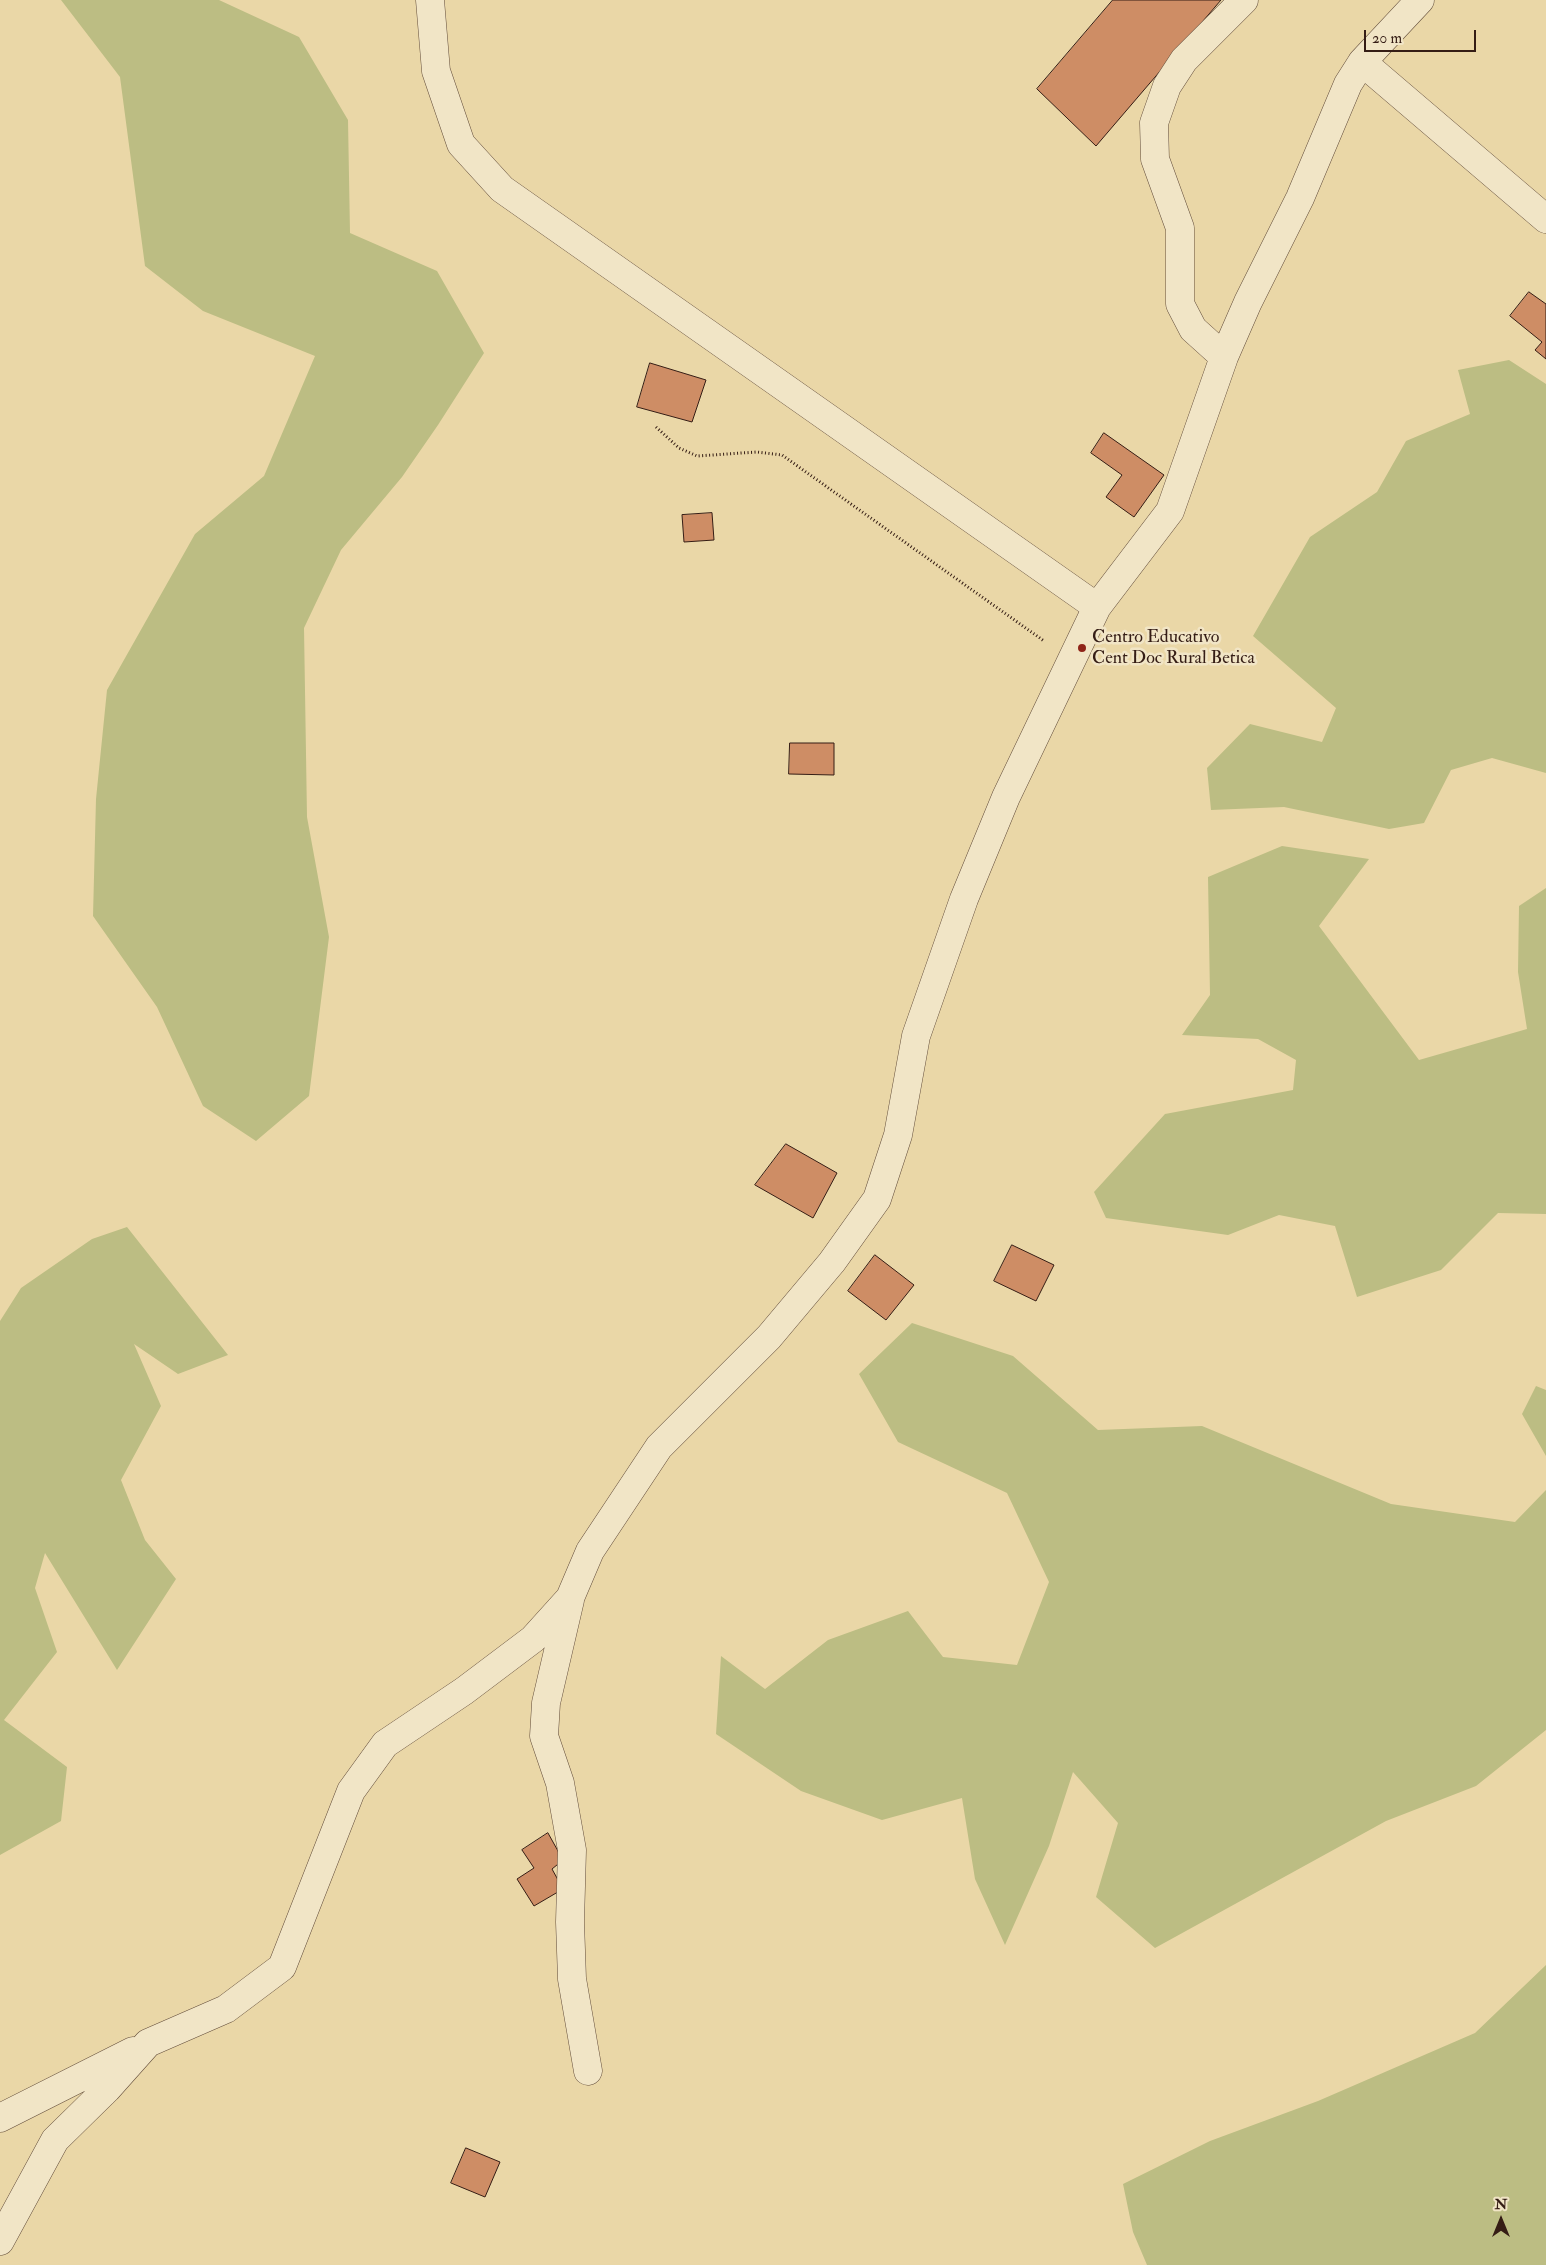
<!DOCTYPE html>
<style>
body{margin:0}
#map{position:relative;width:1546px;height:2265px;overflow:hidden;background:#ead7a7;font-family:"IM FELL Double Pica",serif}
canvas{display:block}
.north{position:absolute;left:1476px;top:2195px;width:50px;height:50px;-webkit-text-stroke:4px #f1e5c6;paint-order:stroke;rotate:0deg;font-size:14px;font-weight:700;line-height:20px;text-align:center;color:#351d15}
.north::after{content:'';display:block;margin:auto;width:18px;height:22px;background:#351d15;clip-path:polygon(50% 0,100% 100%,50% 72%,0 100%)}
.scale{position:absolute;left:1364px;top:30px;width:112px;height:22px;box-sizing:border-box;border:2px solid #351d15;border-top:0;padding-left:6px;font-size:15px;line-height:18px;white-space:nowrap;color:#351d15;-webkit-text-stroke:4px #f1e5c6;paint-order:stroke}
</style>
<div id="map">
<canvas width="1546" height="2265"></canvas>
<div class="north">N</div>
<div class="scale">20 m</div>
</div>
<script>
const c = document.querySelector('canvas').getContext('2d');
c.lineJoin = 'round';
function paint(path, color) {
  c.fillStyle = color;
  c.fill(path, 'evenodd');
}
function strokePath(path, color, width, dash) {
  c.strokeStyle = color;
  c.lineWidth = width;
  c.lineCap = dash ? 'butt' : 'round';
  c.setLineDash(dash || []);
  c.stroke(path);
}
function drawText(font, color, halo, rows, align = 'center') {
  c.font = font + ' "IM FELL Double Pica",serif';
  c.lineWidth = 5;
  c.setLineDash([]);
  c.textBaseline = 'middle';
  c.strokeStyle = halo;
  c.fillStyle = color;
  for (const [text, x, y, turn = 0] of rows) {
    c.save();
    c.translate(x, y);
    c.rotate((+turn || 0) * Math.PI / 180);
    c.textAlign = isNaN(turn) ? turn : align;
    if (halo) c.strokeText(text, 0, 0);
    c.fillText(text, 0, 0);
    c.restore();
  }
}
const green = new Path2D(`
 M 61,0 L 219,0 L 299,37 L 348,120 L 350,233 L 437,271 L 484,353 L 438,425 L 402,477 L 341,550 L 304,628 L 307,817 L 329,937 L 309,1096 L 256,1141 L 203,1106 L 157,1007 L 93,916 L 96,799 L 107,690 L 195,534 L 264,476 L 315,356 L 203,311 L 145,266 L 120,77 Z
 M 1509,360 L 1546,384 L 1546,773 L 1492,758 L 1451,770 L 1424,823 L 1389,829 L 1284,807 L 1211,810 L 1207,768 L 1250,724 L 1322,742 L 1336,708 L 1253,636 L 1310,537 L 1377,492 L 1406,441 L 1470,414 L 1458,370 Z
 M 1282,846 L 1369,859 L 1319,926 L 1419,1060 L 1527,1029 L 1518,972 L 1519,906 L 1546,888 L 1546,1214 L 1498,1213 L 1441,1270 L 1357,1297 L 1335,1226 L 1279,1215 L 1228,1235 L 1106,1218 L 1094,1192 L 1165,1114 L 1293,1090 L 1296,1060 L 1258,1039 L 1182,1035 L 1210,995 L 1208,877 Z
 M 127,1227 L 228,1355 L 178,1374 L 134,1344 L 161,1406 L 121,1480 L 145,1540 L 176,1579 L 117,1670 L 45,1553 L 35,1588 L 57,1652 L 4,1720 L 67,1767 L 61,1821 L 0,1855 L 0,1321 L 21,1288 L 92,1239 Z
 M 912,1323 L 1013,1356 L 1098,1430 L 1202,1426 L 1391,1504 L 1515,1522 L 1546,1490 L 1546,1730 L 1476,1786 L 1386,1821 L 1155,1948 L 1096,1897 L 1118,1823 L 1073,1772 L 1049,1846 L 1005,1945 L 975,1879 L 962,1798 L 882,1820 L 801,1791 L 716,1734 L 721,1656 L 765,1689 L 828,1640 L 908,1611 L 943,1657 L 1017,1665 L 1049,1582 L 1007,1493 L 898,1442 L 859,1374 Z
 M 1536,1386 L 1546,1390 L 1546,1456 L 1522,1414 Z
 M 1546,1965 L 1546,2265 L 1147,2265 L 1133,2232 L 1123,2184 L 1210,2141 L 1318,2101 L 1475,2033 Z`);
const building = new Path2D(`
 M 1113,0 L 1221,0 L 1096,146 L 1037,89 Z
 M 1529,292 L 1546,304 L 1546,359 L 1535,350 L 1542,342 L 1510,316 Z
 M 650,363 L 706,380 L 692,422 L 637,407 Z
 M 1104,433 L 1164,475 L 1134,517 L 1106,497 L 1122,475 L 1091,453 Z
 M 712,513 L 714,540 L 684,542 L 682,515 Z
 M 790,743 L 834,743 L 834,775 L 789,774 Z
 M 786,1144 L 837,1173 L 813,1218 L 755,1185 Z
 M 1012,1245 L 1054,1265 L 1036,1301 L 994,1281 Z
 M 875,1255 L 914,1285 L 886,1320 L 848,1291 Z
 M 548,1833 L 563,1860 L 552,1869 L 563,1889 L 534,1906 L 517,1879 L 534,1868 L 522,1850 Z
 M 466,2148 L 500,2162 L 485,2197 L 451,2183 Z`);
const path = new Path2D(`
 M 656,427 L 679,448 L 697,456 L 757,452 L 782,455 L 1044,641`);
const minor = new Path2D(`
 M 430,0 L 436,71 L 461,144 L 502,189 L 1097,607
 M 1362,62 L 1546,219
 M 1224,357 L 1193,329 L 1180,304 L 1180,228 L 1155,159 L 1154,123 L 1167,86 L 1184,60 L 1244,0
 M 570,1600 L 546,1703 L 544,1736 L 560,1783 L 572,1850 L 570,1922 L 572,1979 L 588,2071
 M 0,2118 L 133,2051
 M 0,2241 L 55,2140 L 107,2089 L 148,2043 L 226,2009 L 282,1967 L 351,1791 L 385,1744 L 464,1691 L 533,1639 L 570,1598 L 590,1551 L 659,1447 L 769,1337 L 832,1262 L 877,1199 L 898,1135 L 916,1036 L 964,899 L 1006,797 L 1097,607 L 1170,511 L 1224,357 L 1248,302 L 1300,198 L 1348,84 L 1362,62 L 1420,0`);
const markers = [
 [1082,648,5,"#8f2418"]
];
const poiNames = [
 ["Centro Educativo",1092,638],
 ["Cent Doc Rural Betica",1092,659]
];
paint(green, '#bcbd83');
paint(building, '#ce8d65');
strokePath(building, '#351d15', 1);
strokePath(minor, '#624c3a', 29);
strokePath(path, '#351d15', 3, [1, 2.5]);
strokePath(minor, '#f1e5c6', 28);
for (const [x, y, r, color] of markers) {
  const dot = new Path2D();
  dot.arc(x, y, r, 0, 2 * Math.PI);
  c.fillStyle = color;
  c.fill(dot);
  strokePath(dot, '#f1e5c6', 2);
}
drawText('18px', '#351d15', '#f1e5c6', poiNames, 'left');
</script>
